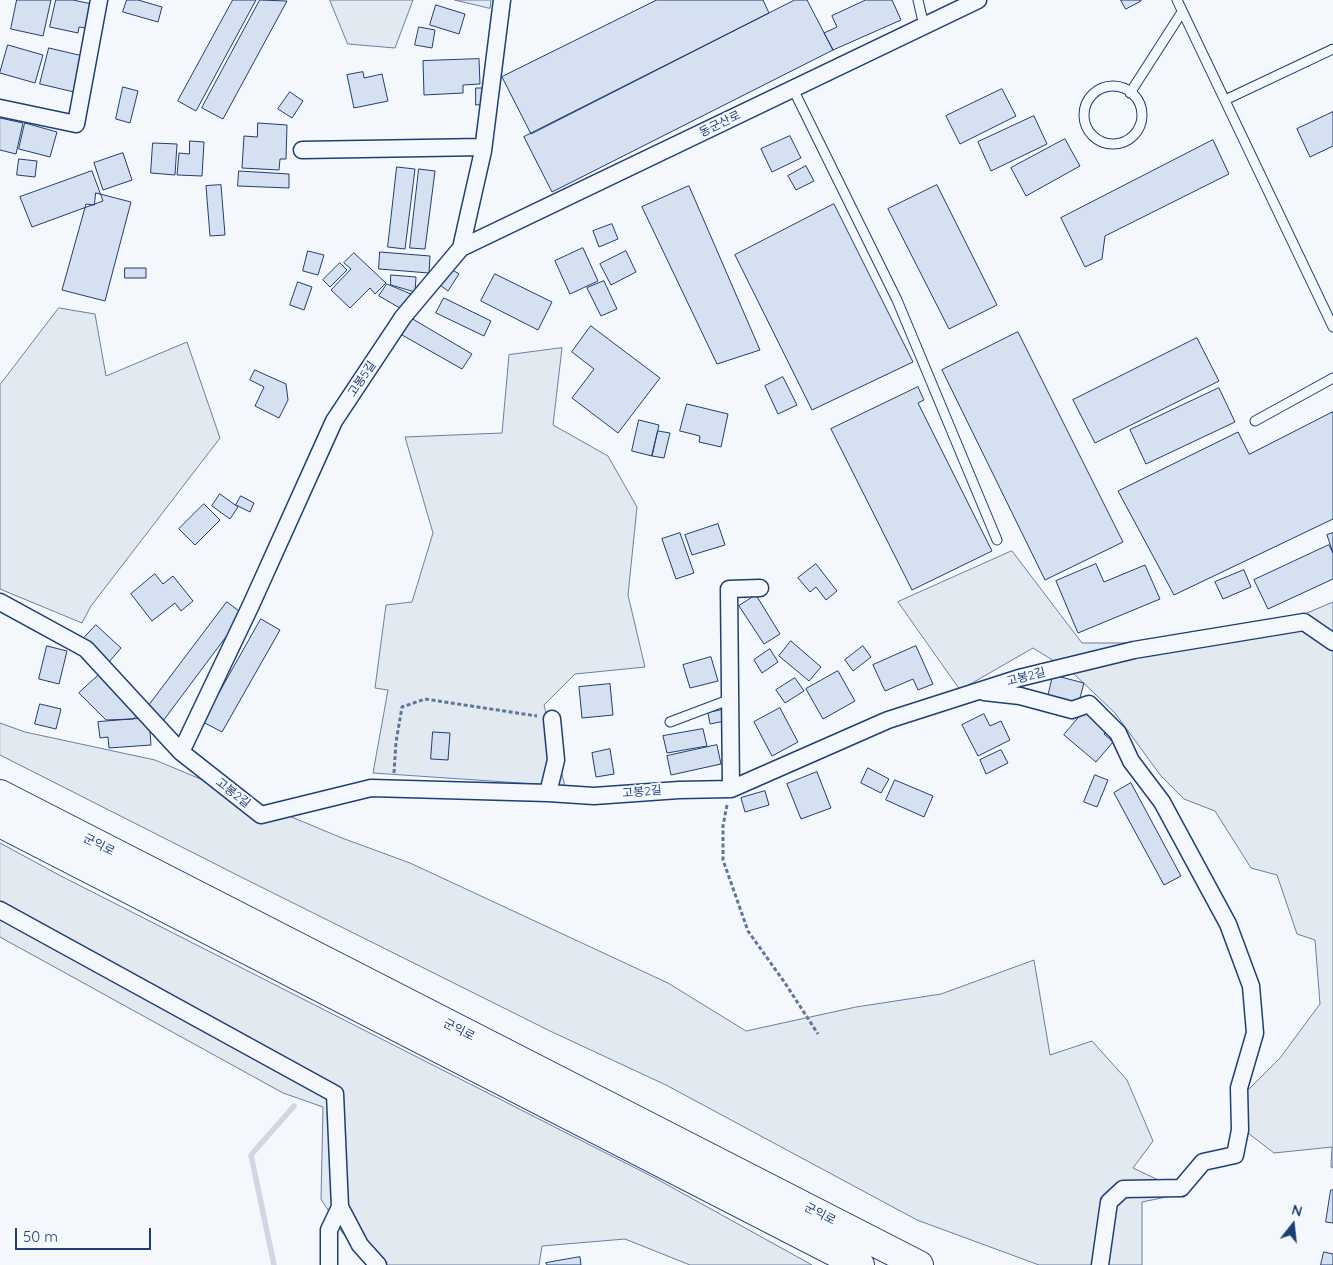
<!DOCTYPE html>
<meta charset="utf-8">
<style>
body{margin:0}
#map{position:relative;width:1333px;height:1265px;overflow:hidden;background:#f4f7fb;font-family:Quicksand,sans-serif}
canvas{display:block}
.north{position:absolute;left:1268px;top:1200px;width:50px;height:50px;-webkit-text-stroke:4px #f4f7fb;paint-order:stroke;rotate:16deg;font-size:14px;font-weight:700;line-height:20px;text-align:center;color:#1d3f73}
.north::after{content:'';display:block;margin:auto;width:18px;height:22px;background:#1d3f73;clip-path:polygon(50% 0,100% 100%,50% 72%,0 100%)}
.scale{position:absolute;left:15px;top:1228px;width:136px;height:22px;box-sizing:border-box;border:2px solid #1d3f73;border-top:0;padding-left:6px;font-size:15px;line-height:18px;white-space:nowrap;color:#1d3f73;-webkit-text-stroke:4px #f4f7fb;paint-order:stroke}
</style>
<div id="map">
<canvas width="1333" height="1265"></canvas>
<div class="north">N</div>
<div class="scale">50 m</div>
</div>
<script>
const c = document.querySelector('canvas').getContext('2d');
c.lineJoin = 'round';
function paint(path, color) {
  c.fillStyle = color;
  c.fill(path, 'evenodd');
}
function strokePath(path, color, width, dash) {
  c.strokeStyle = color;
  c.lineWidth = width;
  c.lineCap = dash ? 'butt' : 'round';
  c.setLineDash(dash || []);
  c.stroke(path);
}
function drawText(font, color, halo, rows, align = 'center') {
  c.font = font + ' Quicksand,"Noto Sans KR",sans-serif';
  c.lineWidth = 4;
  c.setLineDash([]);
  c.textBaseline = 'middle';
  c.strokeStyle = halo;
  c.fillStyle = color;
  for (const [text, x, y, turn = 0] of rows) {
    c.save();
    c.translate(x, y);
    c.rotate((+turn || 0) * Math.PI / 180);
    c.textAlign = isNaN(turn) ? turn : align;
    if (halo) c.strokeText(text, 0, 0);
    c.fillText(text, 0, 0);
    c.restore();
  }
}
const green = new Path2D(`
 M 330,0 L 413,0 L 395,48 L 348,44 Z
 M 455,0 L 491,0 L 490,8 Z
 M 59,308 L 95,314 L 106,376 L 187,342 L 220,438 L 91,606 L 82,623 L 0,589 L 0,385 Z
 M 562,348 L 553,425 L 608,456 L 637,507 L 628,595 L 645,667 L 575,674 L 544,705 L 565,786 L 373,773 L 388,690 L 375,688 L 386,605 L 412,602 L 433,533 L 405,437 L 502,433 L 509,355 Z
 M 1012,551 L 1082,643 L 1130,643 L 1300,616 L 1333,602 L 1333,1168 L 1331,1167 L 1332,1147 L 1274,1153 L 1248,1133 L 1245,1093 L 1280,1058 L 1320,1004 L 1315,940 L 1297,934 L 1277,875 L 1251,868 L 1215,811 L 1184,799 L 1161,776 L 1115,713 L 1072,672 L 1033,648 L 960,690 L 898,602 Z
 M 0,723 L 25,732 L 155,760 L 342,838 L 410,863 L 668,983 L 746,1031 L 856,1007 L 941,994 L 1034,960 L 1050,1055 L 1092,1041 L 1127,1080 L 1153,1141 L 1133,1168 L 1186,1193 L 1142,1202 L 1142,1265 L 1039,1265 L 917,1220 L 666,1085 L 550,1031 L 239,876 L 0,755 Z
 M 0,843 L 59,875 L 655,1178 L 812,1265 L 690,1265 L 625,1239 L 542,1246 L 539,1265 L 369,1265 L 341,1231 L 321,1199 L 323,1107 L 283,1093 L 0,937 Z`);
const stream = new Path2D(`
 M 274,1265 L 251,1155 L 294,1106`);
const building = new Path2D(`
 M 17,0 L 51,0 L 43,36 L 11,29 Z
 M 56,0 L 73,0 L 92,4 L 87,28 L 79,27 L 78,33 L 50,27 Z
 M 127,0 L 138,0 L 162,7 L 158,22 L 123,12 Z
 M 233,0 L 256,0 L 196,111 L 178,101 Z
 M 260,0 L 287,1 L 223,119 L 202,108 Z
 M 657,0 L 763,0 L 769,13 L 531,134 L 502,77 Z
 M 795,0 L 807,0 L 833,50 L 552,192 L 524,137 Z
 M 866,0 L 892,0 L 901,20 L 833,50 L 824,33 L 837,27 L 832,16 Z
 M 1121,0 L 1141,0 L 1141,1 L 1126,9 Z
 M 436,5 L 465,14 L 459,34 L 430,25 Z
 M 419,27 L 435,30 L 432,48 L 415,45 Z
 M 8,45 L 43,55 L 35,83 L 0,73 Z
 M 49,48 L 83,56 L 74,92 L 40,84 Z
 M 479,59 L 480,84 L 463,85 L 463,93 L 424,95 L 423,61 Z
 M 363,72 L 364,78 L 382,74 L 388,101 L 354,108 L 347,75 Z
 M 123,87 L 138,91 L 130,123 L 116,119 Z
 M 476,88 L 485,88 L 486,104 L 476,105 Z
 M 1002,89 L 1016,116 L 960,144 L 946,116 Z
 M 290,92 L 303,101 L 292,118 L 278,109 Z
 M 1333,112 L 1333,146 L 1310,157 L 1297,129 Z
 M 1034,116 L 1047,144 L 991,171 L 978,142 Z
 M 0,118 L 23,123 L 16,154 L 0,150 Z
 M 25,123 L 57,132 L 50,157 L 19,149 Z
 M 258,123 L 287,125 L 286,159 L 280,159 L 279,170 L 242,168 L 244,136 L 257,137 Z
 M 790,136 L 801,158 L 772,172 L 761,149 Z
 M 1065,139 L 1080,166 L 1026,196 L 1011,168 Z
 M 1213,140 L 1229,174 L 1105,236 L 1102,259 L 1085,267 L 1061,218 Z
 M 190,141 L 204,142 L 202,176 L 177,175 L 179,153 L 189,154 Z
 M 153,143 L 177,144 L 175,175 L 151,173 Z
 M 123,153 L 132,180 L 103,190 L 94,163 Z
 M 19,159 L 37,161 L 35,177 L 17,175 Z
 M 806,166 L 814,181 L 796,190 L 788,176 Z
 M 397,167 L 415,169 L 405,249 L 388,247 Z
 M 419,169 L 435,171 L 425,249 L 410,248 Z
 M 92,171 L 103,201 L 32,227 L 20,197 Z
 M 239,171 L 289,174 L 289,188 L 238,186 Z
 M 221,185 L 225,235 L 210,236 L 206,186 Z
 M 937,185 L 997,305 L 949,329 L 888,209 Z
 M 689,186 L 760,350 L 717,364 L 642,207 Z
 M 96,193 L 131,202 L 105,301 L 62,290 L 86,204 L 94,205 Z
 M 834,204 L 913,362 L 812,410 L 735,255 Z
 M 612,224 L 618,239 L 599,247 L 593,231 Z
 M 583,248 L 598,281 L 570,294 L 555,261 Z
 M 308,251 L 324,255 L 318,275 L 303,271 Z
 M 626,251 L 636,272 L 611,285 L 600,264 Z
 M 380,252 L 430,256 L 429,273 L 379,269 Z
 M 354,253 L 386,283 L 375,294 L 370,288 L 350,308 L 331,290 L 351,269 L 344,263 Z
 M 340,263 L 347,270 L 330,287 L 323,280 Z
 M 125,268 L 146,268 L 146,278 L 125,278 Z
 M 451,269 L 459,274 L 448,291 L 440,285 Z
 M 495,274 L 552,302 L 538,330 L 481,301 Z
 M 391,275 L 416,277 L 415,292 L 391,285 Z
 M 604,281 L 617,309 L 601,316 L 587,288 Z
 M 298,282 L 312,287 L 304,310 L 290,305 Z
 M 387,284 L 411,294 L 400,308 L 379,296 Z
 M 444,298 L 491,321 L 484,336 L 436,313 Z
 M 411,318 L 472,354 L 462,369 L 402,335 Z
 M 591,326 L 660,378 L 618,433 L 572,398 L 594,369 L 572,352 Z
 M 1018,332 L 1123,542 L 1045,580 L 942,370 Z
 M 1197,338 L 1219,381 L 1095,443 L 1073,400 Z
 M 255,370 L 286,384 L 288,400 L 279,418 L 255,406 L 264,387 L 250,380 Z
 M 783,377 L 797,405 L 778,414 L 765,386 Z
 M 918,387 L 924,400 L 918,403 L 992,551 L 912,590 L 831,429 Z
 M 1219,388 L 1235,422 L 1146,464 L 1130,430 Z
 M 687,404 L 728,414 L 721,447 L 699,442 L 700,436 L 680,431 Z
 M 1333,412 L 1333,519 L 1174,595 L 1118,491 L 1238,432 L 1249,454 Z
 M 639,420 L 659,425 L 652,456 L 632,451 Z
 M 658,431 L 670,433 L 664,458 L 652,456 Z
 M 220,494 L 238,507 L 230,519 L 212,506 Z
 M 241,496 L 254,503 L 250,512 L 236,505 Z
 M 204,504 L 220,520 L 195,545 L 179,529 Z
 M 718,524 L 725,545 L 692,555 L 685,535 Z
 M 680,533 L 694,573 L 676,579 L 662,539 Z
 M 1333,533 L 1333,553 L 1327,535 Z
 M 1329,545 L 1333,553 L 1333,579 L 1268,609 L 1254,580 Z
 M 816,564 L 837,591 L 826,600 L 816,587 L 810,592 L 798,578 Z
 M 1096,564 L 1104,582 L 1145,565 L 1160,599 L 1078,633 L 1056,581 Z
 M 1244,570 L 1251,587 L 1223,599 L 1215,582 Z
 M 155,574 L 163,584 L 173,576 L 193,601 L 181,611 L 175,603 L 152,621 L 131,594 Z
 M 756,595 L 780,634 L 764,644 L 739,606 Z
 M 227,602 L 243,614 L 163,721 L 147,708 Z
 M 261,619 L 280,630 L 222,732 L 203,722 Z
 M 96,625 L 121,648 L 109,662 L 84,638 Z
 M 791,641 L 821,667 L 809,681 L 779,656 Z
 M 47,646 L 67,651 L 59,684 L 39,679 Z
 M 863,646 L 871,657 L 853,671 L 845,660 Z
 M 916,646 L 933,684 L 918,690 L 913,679 L 885,691 L 873,665 Z
 M 770,649 L 778,662 L 762,673 L 754,660 Z
 M 711,657 L 718,681 L 690,688 L 683,665 Z
 M 838,671 L 855,701 L 823,719 L 806,689 Z
 M 101,673 L 140,713 L 133,719 L 106,720 L 79,693 Z
 M 1053,675 L 1084,683 L 1078,705 L 1048,697 Z
 M 795,678 L 804,691 L 785,703 L 776,690 Z
 M 610,684 L 613,715 L 582,718 L 579,687 Z
 M 40,704 L 61,709 L 56,729 L 35,724 Z
 M 780,708 L 798,742 L 772,756 L 754,722 Z
 M 1086,709 L 1109,728 L 1104,734 L 1113,742 L 1096,762 L 1064,735 Z
 M 722,710 L 725,721 L 710,724 L 708,713 Z
 M 984,714 L 990,726 L 1001,721 L 1010,740 L 978,756 L 962,725 Z
 M 149,718 L 151,745 L 109,748 L 108,737 L 100,738 L 98,722 Z
 M 703,729 L 707,746 L 667,753 L 663,736 Z
 M 433,732 L 450,733 L 448,760 L 431,759 Z
 M 717,745 L 721,764 L 671,775 L 667,756 Z
 M 610,749 L 614,774 L 596,777 L 592,753 Z
 M 1001,750 L 1008,763 L 986,774 L 980,760 Z
 M 868,768 L 889,779 L 881,793 L 861,783 Z
 M 817,772 L 831,808 L 801,819 L 787,784 Z
 M 1095,775 L 1108,780 L 1097,807 L 1084,802 Z
 M 895,780 L 933,796 L 924,817 L 886,800 Z
 M 1131,783 L 1181,876 L 1164,885 L 1114,793 Z
 M 765,791 L 769,805 L 745,812 L 741,798 Z
 M 1331,1190 L 1333,1190 L 1333,1223 L 1326,1222 Z
 M 1324,1252 L 1333,1254 L 1333,1265 L 1321,1265 Z
 M 580,1257 L 581,1265 L 547,1265 L 546,1263 Z`);
const path = new Path2D(`
 M 394,773 L 396,742 L 402,707 L 425,699 L 537,716
 M 727,805 L 723,826 L 723,860 L 748,931 L 785,983 L 818,1034`);
const lane = new Path2D(`
 M 918,0 L 924,26
 M 1177,0 L 1333,327
 M1084 115a29 29 0 1 1 58 0a29 29 0 1 1-58 0Z
 M 793,89 L 897,300 L 997,540
 M 1130,93 L 1182,12
 M 1225,100 L 1333,49
 M 1255,421 L 1333,378
 M 670,722 L 731,699`);
const street = new Path2D(`
 M 0,108 L 76,124 L 99,0
 M 302,150 L 483,147
 M 461,248 L 978,0
 M 0,602 L 86,649 L 181,752 L 261,815 L 371,788 L 548,793 L 594,796 L 679,790 L 731,789 L 888,720 L 1019,678 L 1134,650 L 1304,622 L 1333,642
 M 984,692 L 1020,696 L 1072,710 L 1089,704 L 1118,733 L 1131,761 L 1162,802 L 1228,924 L 1251,986 L 1255,1033 L 1239,1088 L 1240,1130 L 1235,1155 L 1203,1162 L 1181,1188 L 1123,1189 L 1109,1202 L 1100,1265
 M 181,752 L 251,605 L 334,421 L 403,317 L 461,248 L 483,151 L 502,0
 M 731,789 L 729,589 L 760,588
 M 548,793 L 556,760 L 552,719
 M 0,910 L 335,1094 L 340,1207 L 329,1230 L 329,1265
 M 340,1207 L 360,1245 L 378,1265`);
const highway = new Path2D(`
 M 0,794 L 919,1265
 M 0,823 L 860,1265`);
const streetNames = [
 ["동군산로",720,124,-26],
 ["고봉5길",362,379,-56],
 ["고봉2길",1026,677,-15],
 ["고봉2길",642,792,-5],
 ["고봉2길",233,793,38],
 ["군익로",99,845,27],
 ["군익로",459,1030,27],
 ["군익로",820,1214,27]
];
paint(green, '#e3e9f0');
strokePath(green, '#687fa3', 1);
strokePath(stream, '#cfd7e4', 5.5);
paint(building, '#d5e0f0');
strokePath(building, '#1d3f73', 1);
strokePath(lane, '#1d3f73', 11);
strokePath(street, '#1d3f73', 19);
strokePath(highway, '#1d3f73', 30);
strokePath(path, '#5e769c', 3, [4, 2.5]);
strokePath(lane, '#f4f7fb', 9);
strokePath(street, '#f4f7fb', 16);
strokePath(highway, '#f4f7fb', 28);
drawText('12px', '#1d3f73', '#f4f7fb', streetNames);
</script>
